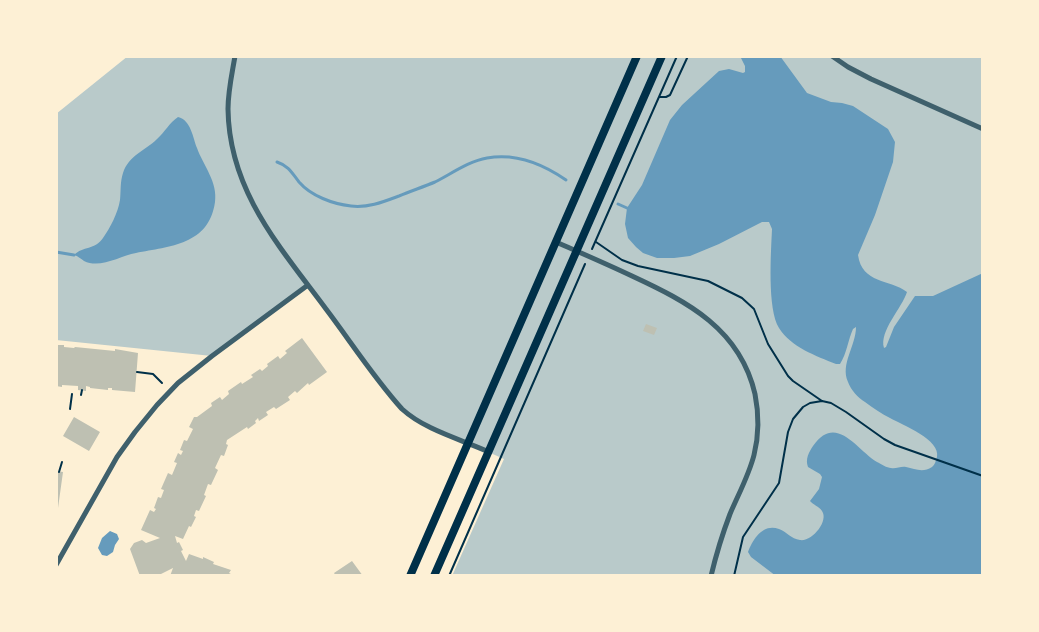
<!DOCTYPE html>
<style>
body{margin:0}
#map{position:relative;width:1039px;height:632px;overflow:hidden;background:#fdf0d5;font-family:"Golos Text",sans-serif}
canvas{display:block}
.frame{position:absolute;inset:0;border:58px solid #fdf0d5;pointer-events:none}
</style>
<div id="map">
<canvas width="1039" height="632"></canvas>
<div class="frame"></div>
</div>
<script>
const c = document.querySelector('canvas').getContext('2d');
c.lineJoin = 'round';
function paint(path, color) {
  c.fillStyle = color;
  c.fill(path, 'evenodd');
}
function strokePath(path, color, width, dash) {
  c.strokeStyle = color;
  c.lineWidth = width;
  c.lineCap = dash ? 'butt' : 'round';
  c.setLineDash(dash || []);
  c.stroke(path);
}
const green = new Path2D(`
 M 128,56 L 983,56 L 983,576 L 452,576 L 504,459 L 429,426 L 406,413 L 308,285 L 212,356 L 56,340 L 56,114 Z`);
const water = new Path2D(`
 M 740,56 L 780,56 L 807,93 L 831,102 L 842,103 L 853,106 L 888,129 L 895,142 L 893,162 L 875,215 L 858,255 C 862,284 890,279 907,292 C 902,308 879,331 884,348 L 886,347 L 894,327 L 915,296 L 933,296 L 983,273 L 983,576 L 776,576 L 751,557 L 748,552 C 753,539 763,523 779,529 C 787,532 791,539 800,540 C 812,542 829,521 822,511 C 819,506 813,505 810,501 L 819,489 L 822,477 L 820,474 L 808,467 C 805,459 809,452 813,446 C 836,413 856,449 877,462 C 881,464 887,468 891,468 C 896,469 901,466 906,467 C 915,469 923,473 932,467 C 935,465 936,460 937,457 C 941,440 903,425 890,418 C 882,414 873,408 865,402 C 858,398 851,390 848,382 C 840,364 856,346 856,327 L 853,329 C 848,340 847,353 840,364 L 836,364 C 816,356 791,347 779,328 C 767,309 771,252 772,229 L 769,222 L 762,222 L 719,244 L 690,256 L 674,258 L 657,258 L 643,253 L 636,247 L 628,238 L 625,224 L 627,208 L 642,185 L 670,120 L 682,105 L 719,71 L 729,69 L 743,73 L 745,72 L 745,66 Z
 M 178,117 C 191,120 193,138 197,148 C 203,165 218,182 215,202 C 209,245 170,246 136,253 C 120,256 100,269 84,261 C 81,259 78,256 74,255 C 83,246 95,250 103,238 C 110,228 118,213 120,200 C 121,191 120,182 123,173 C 129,155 145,151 157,139 C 165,132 169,123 178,117 Z
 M 110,531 L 117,534 L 119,539 L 115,545 L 113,552 L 107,556 L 102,555 L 98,548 L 102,538 Z`);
const stream = new Path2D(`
 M 277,162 C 289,166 292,173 299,182 C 311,196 333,204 351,206 C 368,208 383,202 399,196 C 411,191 423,187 435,182 C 451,174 469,161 487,158 C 515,153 543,164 566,180
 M 618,204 L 627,208
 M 56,252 L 74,255`);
const building = new Path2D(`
 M 646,324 L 657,328 L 654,335 L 643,331 Z
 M 302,338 L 327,372 L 309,385 L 308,383 L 297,393 L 295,391 L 288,397 L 290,400 L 276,409 L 274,407 L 266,412 L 268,415 L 259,421 L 258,418 L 255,421 L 256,423 L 248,429 L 247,427 L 227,440 L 226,444 L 228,445 L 224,456 L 221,455 L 215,468 L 218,470 L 211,485 L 208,484 L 204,495 L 206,496 L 199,511 L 196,510 L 194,516 L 196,517 L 191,527 L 189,526 L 183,539 L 175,536 L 177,543 L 179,542 L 183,550 L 181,551 L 186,561 L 189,554 L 203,559 L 203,557 L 214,562 L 213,564 L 231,570 L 229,573 L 235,576 L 170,576 L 173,568 L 157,576 L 140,576 L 130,549 L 134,543 L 142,540 L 146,543 L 160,538 L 141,530 L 150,510 L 154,512 L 156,509 L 154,508 L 158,497 L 161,498 L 164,490 L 161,489 L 168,473 L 172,475 L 177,463 L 174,462 L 178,453 L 181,455 L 183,451 L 180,450 L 184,440 L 187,441 L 193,429 L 189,427 L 194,417 L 197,417 L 212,406 L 211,403 L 220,397 L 222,400 L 229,394 L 228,391 L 241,382 L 242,384 L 253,377 L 251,375 L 260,369 L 262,371 L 268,366 L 267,364 L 278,356 L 280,359 L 287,353 L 285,351 Z
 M 56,345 L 64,345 L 64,347 L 74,348 L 75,347 L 115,351 L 115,349 L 138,353 L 135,392 L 112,390 L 112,388 L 108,388 L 108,390 L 90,388 L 90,387 L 86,386 L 86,391 L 78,390 L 78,386 L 62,385 L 62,387 L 56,386 Z
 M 74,417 L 100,432 L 89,451 L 63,436 Z
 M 56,471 L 63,472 L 58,508 L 56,508 Z
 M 352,561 L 363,576 L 336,576 L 334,573 Z`);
const path = new Path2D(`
 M 659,97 L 666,97 L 670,95 L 688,56
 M 596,242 L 622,260 L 638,266 L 708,281 L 742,298 L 754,309 L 768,344 L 788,376 L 793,381 L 822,401 L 831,403 L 846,412 L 884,439 L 895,445 L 983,476
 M 592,249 L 677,56
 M 137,372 L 153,374 L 162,383
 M 81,395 L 82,390
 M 70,409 L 72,394
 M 59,472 L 62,462
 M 449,576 L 585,264
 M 734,576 L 743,537 L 779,483 L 788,432 L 793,419 L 803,407 L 810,403 L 822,401`);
const minor = new Path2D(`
 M 235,56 C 232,74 228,91 228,109 C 229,191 280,247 326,309 C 351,342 374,378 402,409 C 425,430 460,439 489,452
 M 832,56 L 848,67 L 871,79 L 983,129
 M 556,242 C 581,253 607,264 632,276 C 688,302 740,329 755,394 C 759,414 759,435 754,455 C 749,475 738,495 730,514 C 722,535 716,555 711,576
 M 56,565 L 117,457 L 135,432 L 157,405 L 178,383 L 212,356 L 308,285`);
const secondary = new Path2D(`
 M 410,576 L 637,56
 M 434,576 L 662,56`);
paint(green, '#b9caca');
paint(water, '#669bbc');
strokePath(stream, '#669bbc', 3);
paint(building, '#bec0b2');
strokePath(path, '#003049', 2);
strokePath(minor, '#3f606c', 5);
strokePath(secondary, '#003049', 8);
</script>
